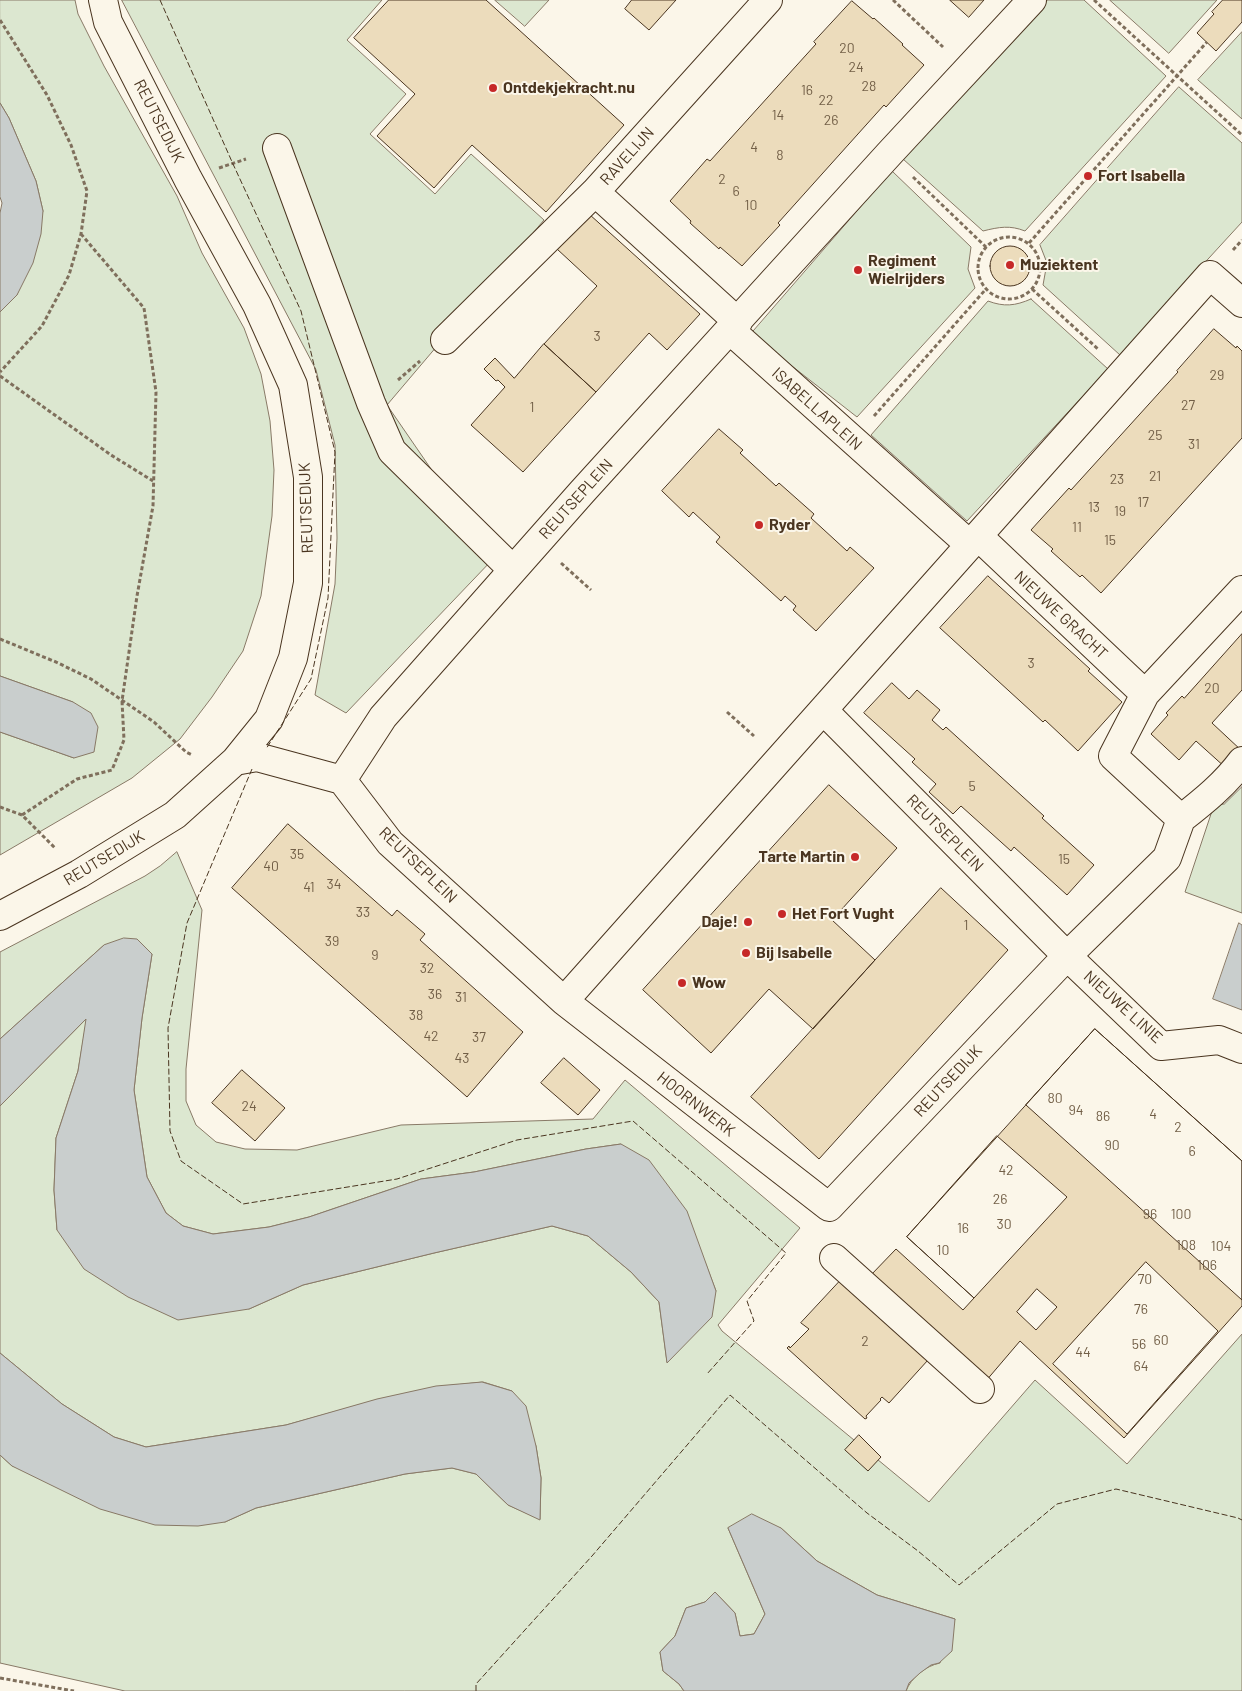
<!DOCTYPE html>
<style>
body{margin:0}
canvas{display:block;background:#fbf6e9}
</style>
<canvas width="1242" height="1691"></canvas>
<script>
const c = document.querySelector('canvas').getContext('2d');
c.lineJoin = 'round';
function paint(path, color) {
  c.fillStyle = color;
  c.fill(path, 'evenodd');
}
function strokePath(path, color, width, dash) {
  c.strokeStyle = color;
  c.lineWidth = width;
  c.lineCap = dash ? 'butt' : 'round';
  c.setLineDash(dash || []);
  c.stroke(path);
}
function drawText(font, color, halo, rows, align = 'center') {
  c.font = font + ' Barlow,sans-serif';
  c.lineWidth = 4;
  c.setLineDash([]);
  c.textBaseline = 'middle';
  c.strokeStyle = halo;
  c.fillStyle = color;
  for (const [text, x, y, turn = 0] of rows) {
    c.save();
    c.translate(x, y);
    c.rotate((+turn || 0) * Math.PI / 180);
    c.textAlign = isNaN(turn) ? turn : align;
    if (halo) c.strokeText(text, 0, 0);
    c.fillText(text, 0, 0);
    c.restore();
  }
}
const green = new Path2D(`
 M 0,0 L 75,0 L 78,14 L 104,66 L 177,196 L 202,253 L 244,328 L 261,374 L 270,421 L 274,470 L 272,516 L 261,596 L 243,651 L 212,697 L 180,739 L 132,778 L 0,855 L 0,732 L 74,758 L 73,702 L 0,676 L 0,312 L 17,295 L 43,211 L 36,181 L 9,118 L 0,103 Z
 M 122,0 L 382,0 L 347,40 L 406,94 L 370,134 L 435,194 L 471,154 L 544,220 L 387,405 L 493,559 L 346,713 L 315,695 L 335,584 L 337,538 L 335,445 L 316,370 Z
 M 495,0 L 549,0 L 525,26 Z
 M 1048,0 L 1084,0 L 1166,76 L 1025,231 C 1010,225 999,227 983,231 L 903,159 Z
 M 1110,0 L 1217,0 L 1169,53 Z
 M 1242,32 L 1242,119 L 1198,80 Z
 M 1179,87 L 1242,143 L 1242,222 L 1120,355 L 1043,285 L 1047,263 L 1040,245 Z
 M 892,171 L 971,247 L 968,269 L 975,288 L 857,417 L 751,334 Z
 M 1031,299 L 1108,369 L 967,521 L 871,435 L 988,301 C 1004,307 1015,306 1031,299 Z
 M 1242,787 L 1242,913 L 1185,892 L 1214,805 L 1224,804 Z
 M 177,852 L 202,910 L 186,1069 L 186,1101 L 196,1125 L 216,1142 L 245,1149 L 297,1150 L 401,1125 L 593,1119 L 625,1080 L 800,1228 L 718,1325 L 722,1331 L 929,1502 L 1035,1380 L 1127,1464 L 1242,1334 L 1242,1691 L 906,1691 C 911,1678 925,1666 940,1663 L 955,1619 L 877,1595 L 817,1561 L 781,1528 L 728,1528 L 765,1614 L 754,1634 L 740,1636 L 735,1613 L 715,1592 L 705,1602 L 686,1608 L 675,1636 L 660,1652 L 663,1671 L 679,1684 L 684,1691 L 125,1691 L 0,1663 L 0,1455 L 12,1466 L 225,1522 L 256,1508 L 405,1474 L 452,1468 L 476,1474 L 508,1505 L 540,1519 L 541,1478 L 536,1446 L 512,1391 L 483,1382 L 436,1387 L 377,1400 L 286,1425 L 146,1447 L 114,1437 L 62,1404 L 0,1353 L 0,1106 L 87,1018 L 78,1071 L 56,1138 L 54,1190 L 57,1230 L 249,1309 L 303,1285 L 434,1253 L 552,1226 L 588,1236 L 631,1272 L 659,1302 L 667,1362 L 716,1291 L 705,1262 L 621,1144 L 586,1149 L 474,1172 L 421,1179 L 309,1217 L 269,1227 L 213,1234 L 183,1226 L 166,1213 L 147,1177 L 134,1090 L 142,1018 L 152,954 L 104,945 L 0,1039 L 0,952 L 145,876 L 160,866 Z`);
const water = new Path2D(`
 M 0,103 L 9,118 L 36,181 L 43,211 L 41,234 L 33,263 L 17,295 L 0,312 L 0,213 L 2,203 L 0,197 Z
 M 0,676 L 73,702 L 91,713 L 98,727 L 94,752 L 74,758 L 0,732 Z
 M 1239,923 L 1242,925 L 1242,1010 L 1213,999 Z
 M 124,938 L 137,939 L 152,954 L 142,1018 L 134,1090 L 147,1177 L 166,1213 L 183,1226 L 213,1234 L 269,1227 L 309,1217 L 421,1179 L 474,1172 L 586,1149 L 621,1144 L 649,1160 L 687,1211 L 716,1291 L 712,1317 L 667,1363 L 659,1302 L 631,1272 L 588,1236 L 552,1226 L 434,1253 L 303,1285 L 249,1309 L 178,1320 L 128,1297 L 84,1269 L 57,1230 L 54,1190 L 56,1138 L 78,1071 L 86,1019 L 0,1106 L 0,1039 L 104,945 Z
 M 0,1353 L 62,1404 L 114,1437 L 146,1447 L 286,1425 L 377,1399 L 436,1386 L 482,1382 L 512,1391 L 526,1406 L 536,1446 L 541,1478 L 540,1520 L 508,1505 L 476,1474 L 452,1468 L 405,1474 L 256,1508 L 225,1522 L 198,1526 L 155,1525 L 100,1509 L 12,1466 L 0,1455 Z
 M 752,1514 L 781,1528 L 817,1561 L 877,1595 L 955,1619 L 952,1651 L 939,1663 L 931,1665 L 920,1673 L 909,1683 L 906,1691 L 684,1691 L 679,1684 L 663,1671 L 660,1652 L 675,1636 L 686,1608 L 705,1602 L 715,1592 L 735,1613 L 740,1636 L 754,1634 L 765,1614 L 728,1528 Z`);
const building = new Path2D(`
 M 389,0 L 486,0 L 624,125 L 546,212 L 472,145 L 434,188 L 377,136 L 415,94 L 354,38 Z
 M 632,0 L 676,0 L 649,30 L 625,9 Z
 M 950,0 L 984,0 L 969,17 Z
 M 1223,0 L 1242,0 L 1242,22 L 1216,51 L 1197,33 L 1214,14 L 1212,12 Z
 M 852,1 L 873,19 L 874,18 L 903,44 L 902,45 L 924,65 L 886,107 L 884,105 L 778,223 L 780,225 L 742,266 L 720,247 L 719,249 L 690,223 L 691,221 L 670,201 L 707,159 L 710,161 L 816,44 L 814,42 Z
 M 589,214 L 700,314 L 667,350 L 649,333 L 596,392 L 544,344 L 597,286 L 557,249 Z
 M990 266a20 20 0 1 1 40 0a20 20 0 1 1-40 0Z
 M 1214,329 L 1236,348 L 1237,346 L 1242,351 L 1242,438 L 1101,593 L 1082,575 L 1080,577 L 1051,551 L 1053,549 L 1031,530 L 1069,488 L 1071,490 L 1178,372 L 1177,371 Z
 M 544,344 L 596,392 L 523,472 L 471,425 L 505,387 L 498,380 L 496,381 L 484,369 L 495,358 L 514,378 Z
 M 719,429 L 743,450 L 740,453 L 776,486 L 779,483 L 814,514 L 811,518 L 847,551 L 850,547 L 874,568 L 816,631 L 793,610 L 796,606 L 785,596 L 781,601 L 716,542 L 720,537 L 693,512 L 689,517 L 662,491 Z
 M 988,576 L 1090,669 L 1088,671 L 1122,702 L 1078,751 L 1045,720 L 1043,722 L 940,628 Z
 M 1242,634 L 1242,690 L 1212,723 L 1242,751 L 1226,768 L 1196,741 L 1179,760 L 1151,734 L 1168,715 L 1166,713 L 1182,696 L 1184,698 Z
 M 892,683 L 909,699 L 917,690 L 940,710 L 932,720 L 943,730 L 946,727 L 1044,816 L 1042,818 L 1094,865 L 1067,895 L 1014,847 L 1011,851 L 961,806 L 953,814 L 929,792 L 936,784 L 912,762 L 915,759 L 864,713 Z
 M 829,785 L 897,848 L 832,920 L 875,960 L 813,1029 L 769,989 L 711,1053 L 643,990 Z
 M 288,824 L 392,916 L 397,910 L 425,934 L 420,940 L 523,1032 L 467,1097 L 232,888 Z
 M 941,888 L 1008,950 L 819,1159 L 751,1097 Z
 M 1095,1029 L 1242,1161 L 1242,1306 L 1124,1438 L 1020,1341 L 985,1382 L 870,1276 L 896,1249 L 963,1310 L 974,1298 L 907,1237 Z
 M 1095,1029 L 1242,1161 L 1242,1300 L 1026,1105 Z
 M 564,1058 L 600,1090 L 578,1115 L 541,1083 Z
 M 242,1070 L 285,1108 L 255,1141 L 212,1103 Z
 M 997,1136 L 1067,1197 L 974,1298 L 907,1237 Z
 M 1146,1262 L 1218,1331 L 1127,1434 L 1053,1364 Z
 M 841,1280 L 928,1360 L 889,1403 L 882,1397 L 880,1399 L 881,1400 L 866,1416 L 867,1418 L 865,1419 L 787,1348 L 789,1346 L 790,1348 L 809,1329 L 801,1323 Z
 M 1037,1289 L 1057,1307 L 1036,1330 L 1017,1312 Z
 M 859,1435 L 881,1457 L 868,1471 L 845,1450 Z`);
const path = new Path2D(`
 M 893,0 L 943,47
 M 1094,0 L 1242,135
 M 0,20 L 47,95 L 71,145 L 87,191 L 81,234 L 69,275 L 42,326 L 0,372
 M 219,168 L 246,159
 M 913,177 L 986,247
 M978 268a31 31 0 1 1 62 0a31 31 0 1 1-62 0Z
 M 1029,243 L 1207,42
 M 1233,250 L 1242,240
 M 1032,289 L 1098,349
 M 0,376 L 111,455 L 153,481
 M 398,380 L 420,361
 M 874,416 L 986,289
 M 561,563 L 591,590
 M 0,639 L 56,662 L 91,679 L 154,722 L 186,752 L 192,755
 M 727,712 L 754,736
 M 0,807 L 22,815 L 55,848
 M 22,815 L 77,779 L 112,770 L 124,740 L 122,701 L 137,596 L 153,506 L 156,392 L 144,308 L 81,234
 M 0,1678 L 74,1691`);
const minor = new Path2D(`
 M 277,148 L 371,403 L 392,451 L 513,570
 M 738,322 L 595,192 L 768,0
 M 730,330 L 970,545
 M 445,340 L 595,192
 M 978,536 L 1145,694 L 1242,590
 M 823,710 L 1067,956 L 1161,1046 L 1219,1040 L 1242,1049
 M 235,761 L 257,757 L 342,780
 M 342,780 L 390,843 L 564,1001 L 1210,275 L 1242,303
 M 342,780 L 383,717 L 582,492 L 889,154 L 1032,0
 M 1181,819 C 1204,801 1225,784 1242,761
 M 0,916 L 79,874 L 175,815 L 235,761 L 269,719 L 293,658 L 308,583 L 308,477 L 293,385 L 257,305 L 188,179 L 108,22 L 103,0
 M 564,1001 L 829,1207 L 1067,956 L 1167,858 L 1181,819 L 1113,756 L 1145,694
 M 834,1258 L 980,1389`);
const fence = new Path2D(`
 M 160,0 L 233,164 L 301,311 L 335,452 L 328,598 L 311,679 L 266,749
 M 252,769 L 187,923 L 168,1028 L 170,1131 L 181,1161 L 243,1204 L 397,1179 L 517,1140 L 633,1121 L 786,1253 L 747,1301 L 754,1321 L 707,1374
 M 476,1691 L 476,1684 L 592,1556 L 730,1395 L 867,1513 L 918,1551 L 959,1585 L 1057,1504 L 1116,1489 L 1238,1518 L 1242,1520`);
const markers = [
 [493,88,5,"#c62828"],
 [1088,176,5,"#c62828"],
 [1010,265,5,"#c62828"],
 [858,270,5,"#c62828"],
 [759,525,5,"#c62828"],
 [855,857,5,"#c62828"],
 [782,914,5,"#c62828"],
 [748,922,5,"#c62828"],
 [746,953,5,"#c62828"],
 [682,983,5,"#c62828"]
];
const numberNames = [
 ["20",847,48],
 ["24",856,67],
 ["28",869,86],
 ["16",807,90],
 ["22",826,100],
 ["14",778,115],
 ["26",831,120],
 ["4",754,147],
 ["8",780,155],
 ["2",722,179],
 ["6",736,191],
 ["10",751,205],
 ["3",597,336],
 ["29",1217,375],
 ["27",1188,405],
 ["1",532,407],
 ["25",1155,435],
 ["31",1194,444],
 ["21",1155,476],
 ["23",1117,479],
 ["17",1143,502],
 ["13",1094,507],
 ["19",1120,511],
 ["11",1077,527],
 ["15",1110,540],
 ["3",1031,663],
 ["20",1212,688],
 ["5",972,786],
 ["35",297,854],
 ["15",1064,859],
 ["40",271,866],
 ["34",334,884],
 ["41",309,887],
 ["33",363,912],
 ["1",966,925],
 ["39",332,941],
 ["9",375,955],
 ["32",427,968],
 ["36",435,994],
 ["31",461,997],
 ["38",416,1015],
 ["42",431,1036],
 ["37",479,1037],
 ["43",462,1058],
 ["80",1055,1098],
 ["24",249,1106],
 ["94",1076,1110],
 ["4",1153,1114],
 ["86",1103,1116],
 ["2",1178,1127],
 ["90",1112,1145],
 ["6",1192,1151],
 ["42",1006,1170],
 ["26",1000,1199],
 ["96",1150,1214],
 ["100",1181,1214],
 ["30",1004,1224],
 ["16",963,1228],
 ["108",1186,1245],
 ["104",1221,1246],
 ["10",943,1250],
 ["106",1207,1265],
 ["70",1145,1279],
 ["76",1141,1309],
 ["60",1161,1340],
 ["2",865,1341],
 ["56",1139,1344],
 ["44",1083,1352],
 ["64",1141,1366]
];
const poiNames = [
 ["Ontdekjekracht.nu",503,88],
 ["Fort Isabella",1098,176],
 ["Regiment",868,261],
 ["Wielrijders",868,279],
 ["Muziektent",1020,265],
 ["Ryder",769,525],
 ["Tarte Martin",845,857,"right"],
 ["Het Fort Vught",792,914],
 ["Daje!",738,922,"right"],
 ["Bij Isabelle",756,953],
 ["Wow",692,983]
];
const streetNames = [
 ["REUTSEDIJK",159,121,63],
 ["RAVELIJN",627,156,-48],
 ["ISABELLAPLEIN",817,409,42],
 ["REUTSEPLEIN",576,499,-48],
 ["REUTSEDIJK",306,508,-92],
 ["NIEUWE GRACHT",1061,615,43],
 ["REUTSEPLEIN",945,833,45],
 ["REUTSEDIJK",104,858,-31],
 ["REUTSEPLEIN",418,865,44],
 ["NIEUWE LINIE",1123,1007,42],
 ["REUTSEDIJK",948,1081,-47],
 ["HOORNWERK",696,1104,38]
];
paint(green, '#dce7d0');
strokePath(green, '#887966', 1);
paint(water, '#c9cecd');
strokePath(water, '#887966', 1);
paint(building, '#ecdcbc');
strokePath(building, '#4a3520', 1);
strokePath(minor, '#4a3520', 30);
strokePath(path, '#7f6f5c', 3, [4, 2.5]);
strokePath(minor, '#fbf6e9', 28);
strokePath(fence, '#4a3520', 1, [6, 2.5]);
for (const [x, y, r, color] of markers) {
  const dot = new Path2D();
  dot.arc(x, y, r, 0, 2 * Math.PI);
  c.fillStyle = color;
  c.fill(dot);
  strokePath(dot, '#fbf6e9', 2);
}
drawText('14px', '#725f47', null, numberNames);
drawText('bold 16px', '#4a3520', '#fbf6e9', poiNames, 'left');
drawText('16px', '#4a3520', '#fbf6e9', streetNames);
</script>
